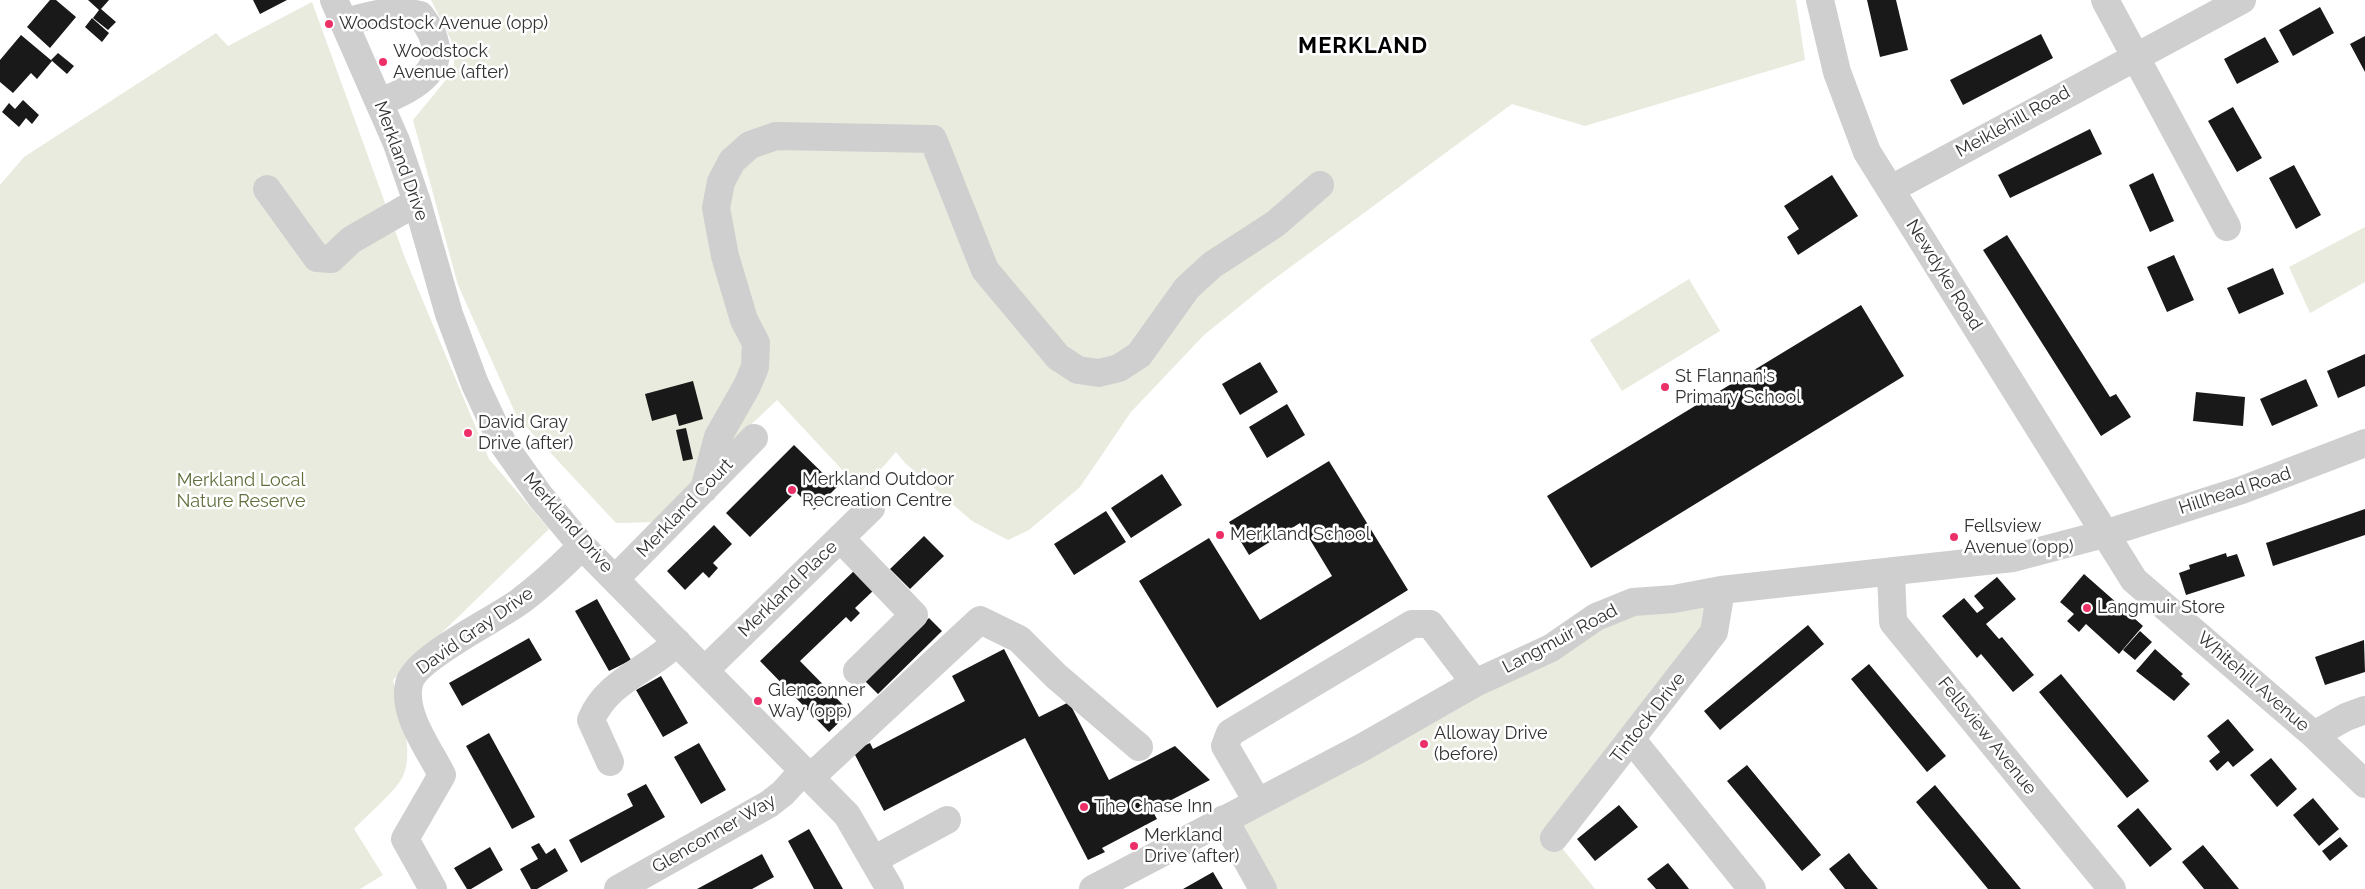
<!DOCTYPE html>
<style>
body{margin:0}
canvas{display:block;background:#fff}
</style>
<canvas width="2365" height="889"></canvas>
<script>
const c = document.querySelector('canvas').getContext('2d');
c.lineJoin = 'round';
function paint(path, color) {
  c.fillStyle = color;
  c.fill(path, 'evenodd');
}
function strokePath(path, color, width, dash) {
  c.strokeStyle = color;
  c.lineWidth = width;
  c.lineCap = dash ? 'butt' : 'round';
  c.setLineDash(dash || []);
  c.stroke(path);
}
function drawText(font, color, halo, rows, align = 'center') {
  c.font = font + ' Raleway,sans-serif';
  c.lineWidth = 5;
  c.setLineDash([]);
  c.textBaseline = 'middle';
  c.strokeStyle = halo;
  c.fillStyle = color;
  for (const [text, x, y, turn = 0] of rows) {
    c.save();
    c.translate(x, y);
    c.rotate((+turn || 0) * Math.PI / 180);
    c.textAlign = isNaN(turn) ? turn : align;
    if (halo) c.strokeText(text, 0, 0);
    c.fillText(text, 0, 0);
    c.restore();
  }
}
const green = new Path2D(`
 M 431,0 L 1796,0 L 1805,60 L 1585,126 L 1512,104 L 1266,285 L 1204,335 L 1131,412 L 1080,487 L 1029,530 L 1008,540 L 972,521 L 905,463 L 896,452 L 862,491 L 777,400 L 694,479 L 658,522 L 616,523 L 517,417 L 458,285 L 413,120 L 454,70 L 454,46 Z
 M 312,2 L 405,258 L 489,459 L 549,529 L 393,680 C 399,708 416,752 402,778 C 394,793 366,816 354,829 L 383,875 L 360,889 L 0,889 L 0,185 L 24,157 L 216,33 L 228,46 Z
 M 2365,227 L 2365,282 L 2310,313 L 2289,267 Z
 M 1689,279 L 1720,331 L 1622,391 L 1590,340 Z
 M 1674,599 L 1719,611 L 1554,838 L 1595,889 L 1263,889 L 1233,836 L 1257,801 L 1475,683 Z`);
const building = new Path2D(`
 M 50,0 L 56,0 L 76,17 L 50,48 L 27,27 Z
 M 88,0 L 109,0 L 101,9 L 116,22 L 108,30 L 93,18 L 99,10 Z
 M 253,0 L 287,0 L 260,14 Z
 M 1867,0 L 1896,0 L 1908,50 L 1880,57 Z
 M 2320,7 L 2334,33 L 2293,56 L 2279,30 Z
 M 92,18 L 109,33 L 102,42 L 85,27 Z
 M 2041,34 L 2053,58 L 1963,105 L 1950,80 Z
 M 21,35 L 52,61 L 37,79 L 31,73 L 13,93 L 0,82 L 0,60 Z
 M 2365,36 L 2365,72 L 2350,44 Z
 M 2265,37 L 2279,62 L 2237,84 L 2224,59 Z
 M 58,53 L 74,66 L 67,74 L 51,60 Z
 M 23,100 L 39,115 L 32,124 L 26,118 L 19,127 L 2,112 L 9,103 L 15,109 Z
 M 2233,107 L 2262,158 L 2237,172 L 2208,121 Z
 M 2090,129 L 2102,154 L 2010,198 L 1998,175 Z
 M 2294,165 L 2321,215 L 2296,229 L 2269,178 Z
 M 2153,173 L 2174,221 L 2150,232 L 2129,185 Z
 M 1832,175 L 1858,216 L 1798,255 L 1787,237 L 1799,229 L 1784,206 Z
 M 2007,235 L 2110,397 L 2116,394 L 2131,417 L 2101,436 L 1983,250 Z
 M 2174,255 L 2194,300 L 2167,312 L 2147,267 Z
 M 2273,268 L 2284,294 L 2239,314 L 2227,288 Z
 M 1861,305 L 1904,376 L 1591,568 L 1547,496 Z
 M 2365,354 L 2365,386 L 2338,398 L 2327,371 Z
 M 1260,362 L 1278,392 L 1240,415 L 1222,384 Z
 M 2306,379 L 2318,406 L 2272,426 L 2260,399 Z
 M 693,381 L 703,419 L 679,426 L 676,414 L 652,421 L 645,394 Z
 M 2196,392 L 2245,397 L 2243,426 L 2193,421 Z
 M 1287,404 L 1305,435 L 1267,458 L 1249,427 Z
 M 686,428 L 693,459 L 683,461 L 676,430 Z
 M 794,445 L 837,487 L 814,510 L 796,492 L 750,537 L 726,513 Z
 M 1329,461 L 1408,590 L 1217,708 L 1139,581 L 1209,538 L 1260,620 L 1332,576 L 1300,523 L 1249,555 L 1229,522 Z
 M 1162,474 L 1182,505 L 1131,538 L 1111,508 Z
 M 2365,509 L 2365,535 L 2273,566 L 2266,543 Z
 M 1106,511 L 1126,542 L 1074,575 L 1054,544 Z
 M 714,525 L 732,544 L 713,563 L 718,568 L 709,578 L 703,572 L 685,590 L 667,571 Z
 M 924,536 L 944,556 L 910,589 L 890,569 Z
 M 2226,553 L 2227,557 L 2237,554 L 2245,576 L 2186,595 L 2179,573 L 2190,569 L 2189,565 Z
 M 856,569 L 875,589 L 855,608 L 860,613 L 851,622 L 846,617 L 800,661 L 850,712 L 829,732 L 760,661 Z
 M 2084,574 L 2143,626 L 2119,654 L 2086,624 L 2079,632 L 2067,621 L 2074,614 L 2060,602 Z
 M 1997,577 L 2016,599 L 1986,624 L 1999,639 L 2002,637 L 2034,675 L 2013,692 L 1981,654 L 1977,658 L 1942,616 L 1964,598 L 1977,613 L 1984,608 L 1974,596 Z
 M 597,599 L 631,660 L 609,671 L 575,611 Z
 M 929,618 L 942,631 L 878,694 L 865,681 Z
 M 1808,625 L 1824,644 L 1720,730 L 1704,711 Z
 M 2140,631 L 2152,642 L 2135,660 L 2123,650 Z
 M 529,638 L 542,660 L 462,706 L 449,683 Z
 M 2364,640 L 2365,672 L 2325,685 L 2315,657 Z
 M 1004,649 L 1039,717 L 1069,702 L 1109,780 L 1175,746 L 1210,780 L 1152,810 L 1157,819 L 1102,848 L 1105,852 L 1088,860 L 1025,738 L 884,811 L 853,751 L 870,743 L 873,749 L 965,701 L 952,676 Z
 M 2155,649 L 2183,674 L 2181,676 L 2190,684 L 2174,701 L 2136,671 Z
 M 1869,664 L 1946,756 L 1927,772 L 1851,679 Z
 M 2061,674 L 2149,781 L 2127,798 L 2039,692 Z
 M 661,676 L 688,723 L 663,737 L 636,690 Z
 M 2228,719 L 2254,750 L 2233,767 L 2228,761 L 2217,771 L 2209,761 L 2220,752 L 2207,736 Z
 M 489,733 L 535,817 L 512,829 L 466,746 Z
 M 699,743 L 726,790 L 701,804 L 674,757 Z
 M 2271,758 L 2297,789 L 2277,807 L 2250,775 Z
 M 1747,765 L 1821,855 L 1802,871 L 1727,781 Z
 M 646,784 L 665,817 L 581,863 L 569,840 L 633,806 L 627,794 Z
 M 1935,785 L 1979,838 L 2021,889 L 1988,889 L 1916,802 Z
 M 2313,798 L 2339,829 L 2319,846 L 2293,815 Z
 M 1619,805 L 1638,827 L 1595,861 L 1577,839 Z
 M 2138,808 L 2172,849 L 2150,867 L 2117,826 Z
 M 809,829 L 843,889 L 814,889 L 788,841 Z
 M 2340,837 L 2348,846 L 2330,861 L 2322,851 Z
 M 539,843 L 546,854 L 555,848 L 568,871 L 537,889 L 531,889 L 520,869 L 538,859 L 531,847 Z
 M 2203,845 L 2217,862 L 2239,889 L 2204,889 L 2182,862 Z
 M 490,847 L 503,870 L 471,889 L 467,889 L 454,868 Z
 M 1849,853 L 1863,871 L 1878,889 L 1845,889 L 1829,869 Z
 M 762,854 L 774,877 L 752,889 L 697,889 Z
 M 1668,863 L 1682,880 L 1689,889 L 1656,889 L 1647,879 Z
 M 1213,872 L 1223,889 L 1183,889 Z`);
const minor = new Path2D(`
 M 334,0 L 396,141 L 417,202 L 449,314 L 475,384 L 503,444 L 540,496 L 582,546 L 847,815 L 890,889
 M 1820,0 L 1837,72 L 1867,152 L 2134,580 L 2314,735 L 2365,784
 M 2105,0 L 2227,227
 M 345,22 C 373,15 390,8 420,15 C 457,62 424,85 380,102
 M 267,189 L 317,258 L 331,259 L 351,240 L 417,202
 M 1891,189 L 2242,0
 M 704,489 L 718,437 L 747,386 L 755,367 L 756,343 L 744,320 L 725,256 L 716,208 L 721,182 L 732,161 L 750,145 L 776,136 L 933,139 L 985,270 L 1058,357 L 1078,370 L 1099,373 L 1119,368 L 1139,355 L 1187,288 L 1212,265 L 1275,224 L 1320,185
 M 840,538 L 914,615 L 857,671
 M 1891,572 L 1893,622 L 2112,889
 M 616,578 L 754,438
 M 705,670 L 871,508
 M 2314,735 L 2346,717 L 2365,710
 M 1632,740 L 1752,889
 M 610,762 L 591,720 C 607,681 649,670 677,642
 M 811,777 L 980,620 L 1019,639 L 1056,676 L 1139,747
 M 1257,801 L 1225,746 L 1230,733 L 1412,624 L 1430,624 L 1475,683
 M 1224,819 L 1263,889
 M 1554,838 L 1714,632 L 1721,590
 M 873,860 L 947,820
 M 433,889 L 405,839 L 442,775 C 429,749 402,714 409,684 C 414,657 500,618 523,599 C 544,583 564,564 582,546
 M 618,889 L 769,804 L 783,793 L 804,770
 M 1093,889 L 1363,747 L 1475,683 L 1551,648 L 1596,617 L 1633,602 L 1674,599 L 1721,590 L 2013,558 L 2104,534 L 2242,490 L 2365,443`);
const markers = [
 [329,24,5,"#ec3067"],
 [383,62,5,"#ec3067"],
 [1665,387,5,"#ec3067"],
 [468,433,5,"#ec3067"],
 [792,490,5,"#ec3067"],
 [1220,535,5,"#ec3067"],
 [1954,537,5,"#ec3067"],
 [2087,608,5,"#ec3067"],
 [758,701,5,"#ec3067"],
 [1424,744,5,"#ec3067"],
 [1084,807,5,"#ec3067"],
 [1134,846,5,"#ec3067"]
];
const poiNames = [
 ["Woodstock Avenue (opp)",339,24],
 ["Woodstock",393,52],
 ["Avenue (after)",393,73],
 ["St Flannan's",1675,377],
 ["Primary School",1675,398],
 ["David Gray",478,423],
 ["Drive (after)",478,444],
 ["Merkland Outdoor",802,480],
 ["Recreation Centre",802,501],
 ["Fellsview",1964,527],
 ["Avenue (opp)",1964,548],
 ["Merkland School",1230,535],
 ["Langmuir Store",2097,608],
 ["Glenconner",768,691],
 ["Way (opp)",768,712],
 ["Alloway Drive",1434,734],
 ["(before)",1434,755],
 ["The Chase Inn",1094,807],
 ["Merkland",1144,836],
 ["Drive (after)",1144,857]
];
const streetNames = [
 ["Meiklehill Road",2013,122,-29],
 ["Merkland Drive",401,161,70],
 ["Newdyke Road",1944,275,58],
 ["Hillhead Road",2235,491,-18],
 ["Merkland Court",685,508,-46],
 ["Merkland Drive",568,523,49],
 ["Merkland Place",788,589,-44],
 ["David Gray Drive",475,631,-35],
 ["Langmuir Road",1560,639,-28],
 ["Whitehill Avenue",2253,682,41],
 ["Tintock Drive",1648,718,-52],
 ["Fellsview Avenue",1987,736,51],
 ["Glenconner Way",714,834,-30]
];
const parkNames = [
 ["Merkland Local",241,481],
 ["Nature Reserve",241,502]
];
const districtNames = [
 ["MERKLAND",1363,46]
];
paint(green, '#e8ebdd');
paint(building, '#191919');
strokePath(minor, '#cfcfcf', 28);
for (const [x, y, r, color] of markers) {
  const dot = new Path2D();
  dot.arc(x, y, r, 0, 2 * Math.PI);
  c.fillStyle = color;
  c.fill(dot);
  strokePath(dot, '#fff', 2);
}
drawText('18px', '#323232', '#fff', poiNames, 'left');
drawText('18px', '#323232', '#fff', streetNames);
drawText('18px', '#60703c', '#fff', parkNames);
c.letterSpacing = '1px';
drawText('bold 22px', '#000', '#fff', districtNames);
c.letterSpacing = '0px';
</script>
